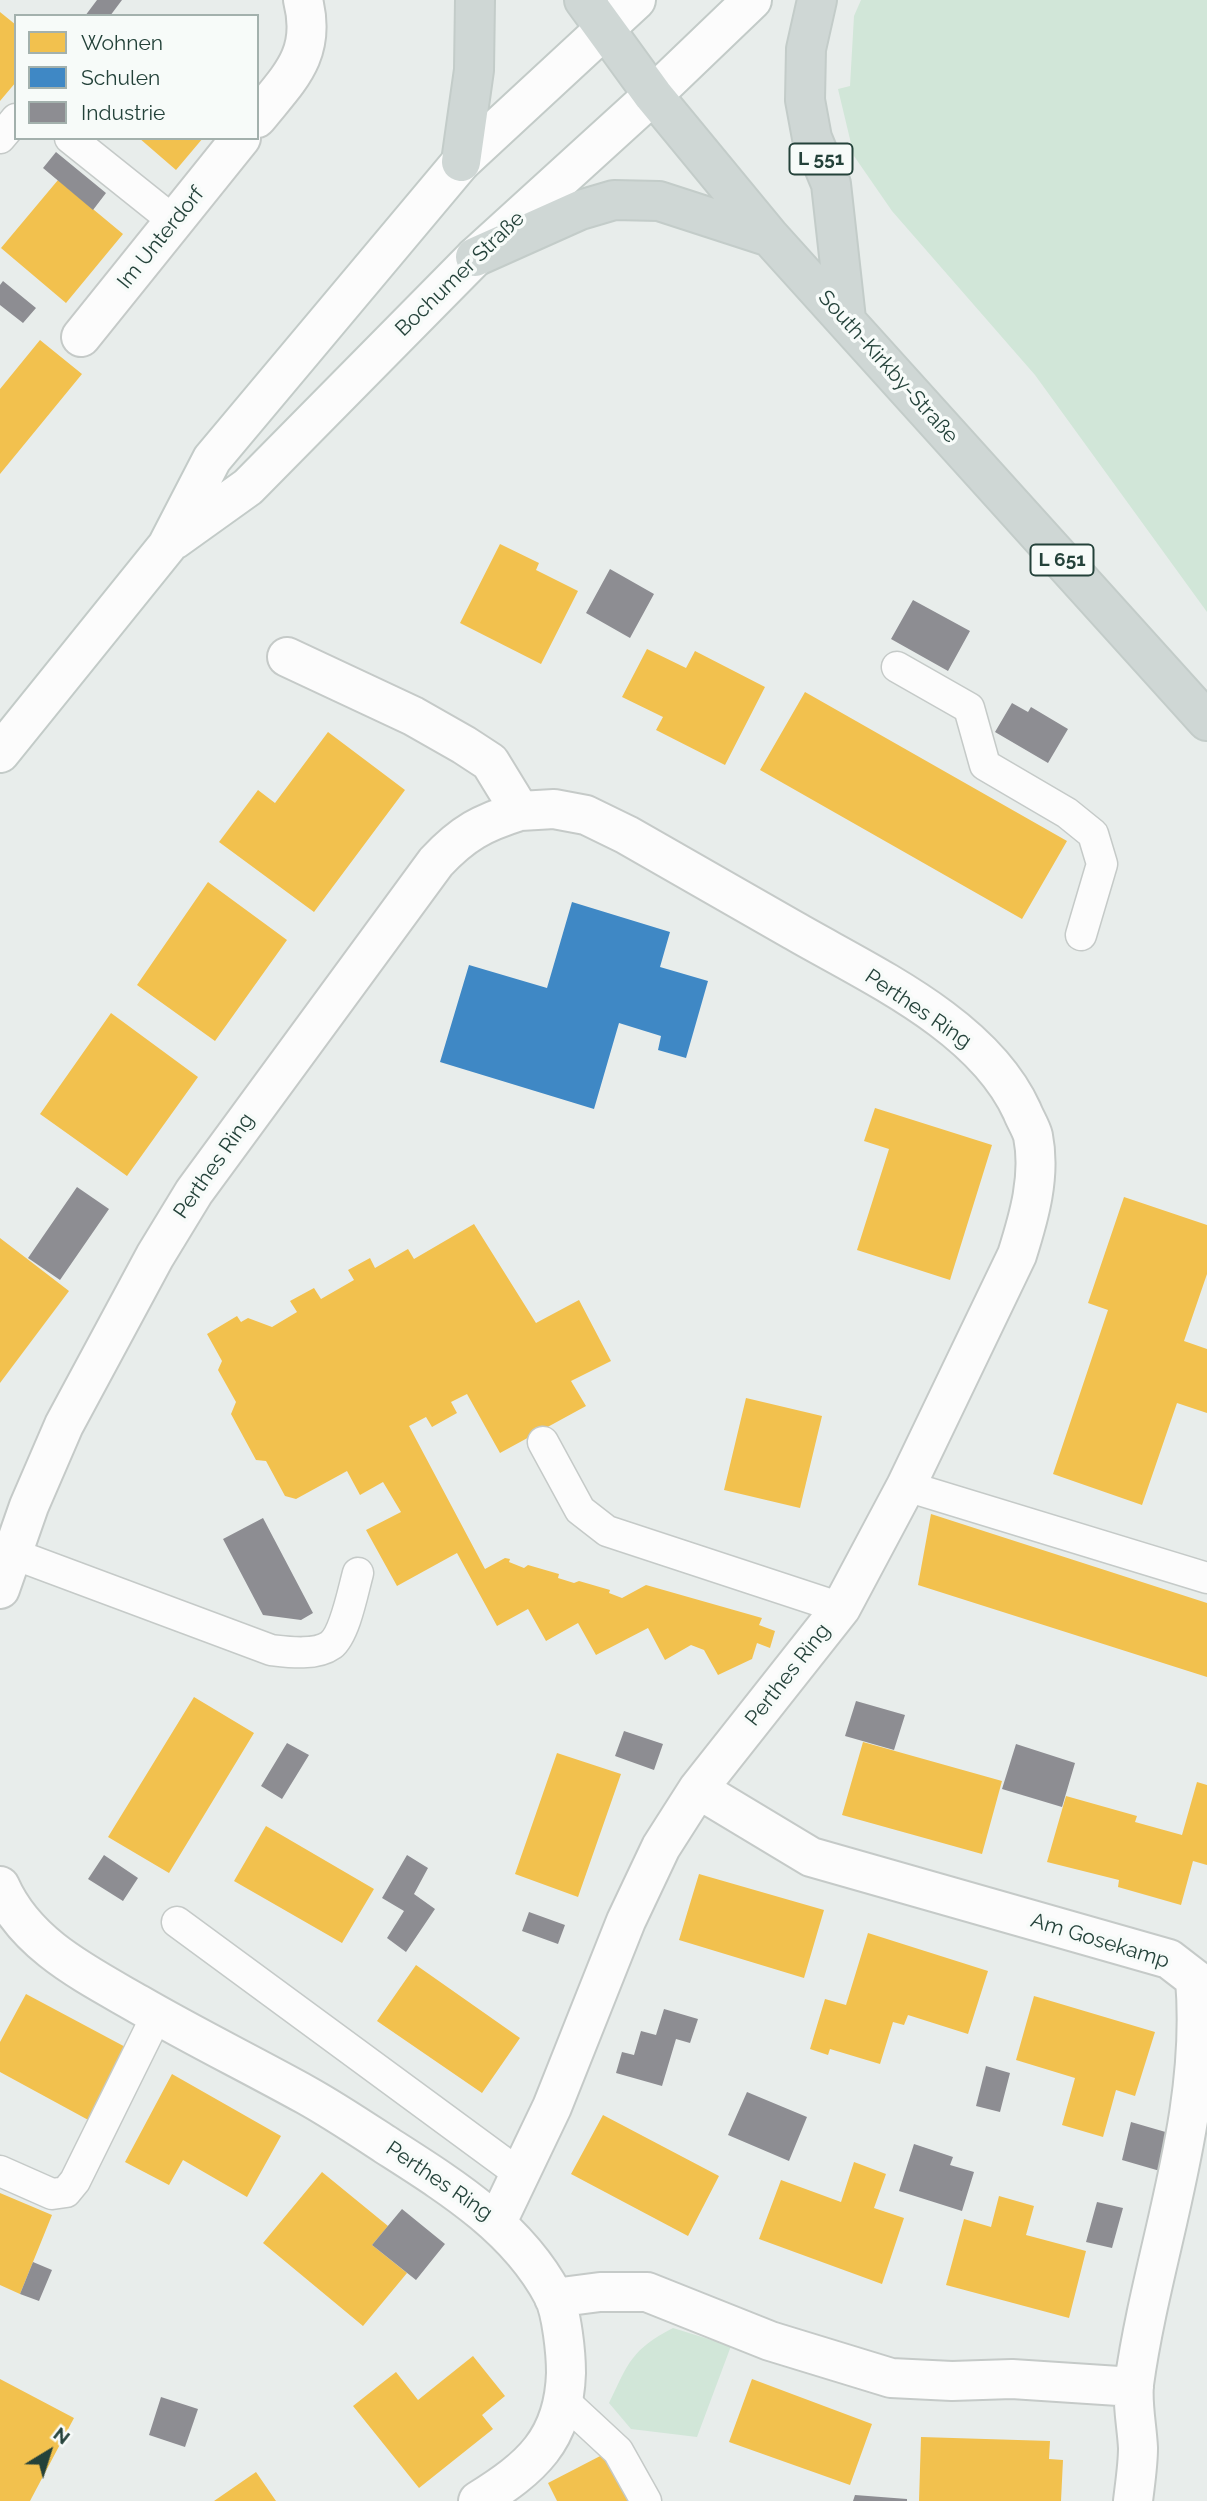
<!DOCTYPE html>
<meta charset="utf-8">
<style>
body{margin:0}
#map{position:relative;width:1207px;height:2501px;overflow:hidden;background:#e8edeb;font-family:Raleway,sans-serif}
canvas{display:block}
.legend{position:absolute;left:14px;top:14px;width:245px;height:126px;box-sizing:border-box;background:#f7fbf9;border:2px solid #a3b1ad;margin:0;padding:9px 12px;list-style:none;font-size:21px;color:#24423a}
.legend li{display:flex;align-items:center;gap:14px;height:35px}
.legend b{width:35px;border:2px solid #a3b1ad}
.north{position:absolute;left:14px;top:2417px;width:70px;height:70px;-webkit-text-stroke:5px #f7fbf9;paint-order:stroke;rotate:38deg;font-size:19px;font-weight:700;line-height:28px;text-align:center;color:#24423a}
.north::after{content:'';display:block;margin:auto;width:24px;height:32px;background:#24423a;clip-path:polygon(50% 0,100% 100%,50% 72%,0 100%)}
</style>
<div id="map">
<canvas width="1207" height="2501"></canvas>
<ul class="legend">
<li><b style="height:19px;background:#f2c14e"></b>Wohnen</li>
<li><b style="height:19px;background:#3f88c5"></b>Schulen</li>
<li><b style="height:19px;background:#8d8d92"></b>Industrie</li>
</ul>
<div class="north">N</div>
</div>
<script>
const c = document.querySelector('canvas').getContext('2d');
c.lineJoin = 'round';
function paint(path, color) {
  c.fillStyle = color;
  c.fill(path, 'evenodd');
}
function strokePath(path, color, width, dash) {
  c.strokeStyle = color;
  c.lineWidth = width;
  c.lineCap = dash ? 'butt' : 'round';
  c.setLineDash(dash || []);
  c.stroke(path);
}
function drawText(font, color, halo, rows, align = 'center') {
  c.font = font + ' Raleway,sans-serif';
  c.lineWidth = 7;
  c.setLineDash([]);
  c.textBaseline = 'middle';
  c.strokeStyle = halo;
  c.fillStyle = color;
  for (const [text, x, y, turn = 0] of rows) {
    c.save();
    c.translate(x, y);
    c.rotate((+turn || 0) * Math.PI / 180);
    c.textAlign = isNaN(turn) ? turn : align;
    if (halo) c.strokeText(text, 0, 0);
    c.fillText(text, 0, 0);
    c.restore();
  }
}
const green = new Path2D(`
 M 861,0 L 1207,0 L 1207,612 L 1035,375 L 892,211 L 854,156 L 838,89 L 850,86 L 854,16 Z
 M 673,2328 L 731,2346 L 697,2437 L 631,2429 L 609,2403 C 629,2362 631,2350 673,2328 Z`);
const homes = new Path2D(`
 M 0,12 L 16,25 L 16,82 L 0,101 Z
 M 139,138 L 203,138 L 176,170 Z
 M 58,180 L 123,234 L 66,303 L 1,248 Z
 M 40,340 L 82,374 L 0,474 L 0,389 Z
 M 500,544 L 539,563 L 536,570 L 578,591 L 541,664 L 460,623 Z
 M 647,649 L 686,668 L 695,651 L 765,687 L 725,765 L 656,730 L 663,717 L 622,697 Z
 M 805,692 L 1067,841 L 1022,919 L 760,770 Z
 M 328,732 L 405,790 L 314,912 L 219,842 L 258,790 L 275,803 Z
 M 208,882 L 287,940 L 215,1041 L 137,985 Z
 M 111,1013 L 198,1077 L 127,1176 L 40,1114 Z
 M 875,1108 L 992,1145 L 950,1280 L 857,1250 L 889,1149 L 864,1141 Z
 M 1124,1197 L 1207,1225 L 1207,1274 L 1184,1341 L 1207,1349 L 1207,1413 L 1177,1403 L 1142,1505 L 1053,1474 L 1108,1310 L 1088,1303 Z
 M 474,1224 L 536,1323 L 579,1300 L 611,1361 L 571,1381 L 586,1406 L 500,1453 L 467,1394 L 451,1402 L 457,1413 L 432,1427 L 426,1417 L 409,1426 L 485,1569 L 505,1558 L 510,1559 L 509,1562 L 524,1568 L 528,1565 L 559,1574 L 558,1578 L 574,1583 L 579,1581 L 610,1590 L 609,1593 L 622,1598 L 646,1585 L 762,1618 L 759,1625 L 775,1631 L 770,1648 L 757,1643 L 752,1659 L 718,1675 L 704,1650 L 691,1645 L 665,1660 L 648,1628 L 596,1655 L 578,1623 L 546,1641 L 528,1609 L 497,1626 L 457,1553 L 397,1586 L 366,1530 L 401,1512 L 383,1482 L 360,1495 L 347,1471 L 296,1499 L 285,1496 L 266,1461 L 256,1460 L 231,1414 L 236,1402 L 218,1370 L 222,1361 L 207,1334 L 237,1316 L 241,1322 L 248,1318 L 272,1327 L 297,1312 L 290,1301 L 314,1288 L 321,1299 L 354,1280 L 348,1270 L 370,1258 L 375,1268 L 408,1249 L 414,1259 Z
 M 0,1238 L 69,1291 L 0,1383 Z
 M 746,1398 L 822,1416 L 800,1508 L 724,1490 Z
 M 931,1514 L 1207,1603 L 1207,1677 L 918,1585 Z
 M 194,1697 L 254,1733 L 169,1873 L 108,1837 Z
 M 863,1742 L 1002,1781 L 982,1854 L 842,1815 Z
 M 557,1753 L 621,1774 L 578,1897 L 515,1874 Z
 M 1197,1782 L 1207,1785 L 1207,1865 L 1193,1861 L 1181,1905 L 1118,1887 L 1119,1880 L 1047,1862 L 1066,1796 L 1137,1816 L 1135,1822 L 1182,1835 Z
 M 266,1826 L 374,1889 L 342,1943 L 234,1881 Z
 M 699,1874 L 824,1910 L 804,1978 L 679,1940 Z
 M 868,1933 L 988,1971 L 968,2034 L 908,2015 L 904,2025 L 893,2022 L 880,2064 L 830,2049 L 828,2055 L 810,2049 L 825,1999 L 846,2005 Z
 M 416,1965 L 520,2038 L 482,2093 L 377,2021 Z
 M 26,1994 L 131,2050 L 92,2122 L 0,2072 L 0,2042 Z
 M 1034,1996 L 1155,2032 L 1135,2096 L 1116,2090 L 1103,2137 L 1062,2125 L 1075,2078 L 1016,2060 Z
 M 172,2074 L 281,2136 L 247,2197 L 183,2160 L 169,2185 L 125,2162 Z
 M 603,2115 L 719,2176 L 688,2236 L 571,2174 Z
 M 854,2162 L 886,2174 L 874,2208 L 904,2218 L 882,2284 L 759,2239 L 781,2180 L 841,2202 Z
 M 322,2172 L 388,2226 L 372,2245 L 407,2273 L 363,2326 L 263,2243 Z
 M 0,2193 L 52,2215 L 20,2294 L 0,2285 Z
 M 999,2196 L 1034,2206 L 1026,2235 L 1086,2251 L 1069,2318 L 946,2285 L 964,2219 L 991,2227 Z
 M 473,2356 L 505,2396 L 482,2415 L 493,2429 L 419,2488 L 353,2406 L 396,2372 L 418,2400 Z
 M 0,2379 L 74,2418 L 30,2501 L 0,2501 Z
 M 752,2379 L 872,2424 L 850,2485 L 729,2442 Z
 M 921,2437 L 1050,2441 L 1049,2459 L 1063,2460 L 1061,2501 L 919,2501 Z
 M 606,2453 L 630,2501 L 557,2501 L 548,2483 Z
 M 256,2472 L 276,2501 L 214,2501 Z`);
const schools = new Path2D(`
 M 572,902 L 670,932 L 660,967 L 708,981 L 686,1058 L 658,1050 L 661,1036 L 619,1023 L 594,1109 L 440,1062 L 469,965 L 547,988 Z`);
const industry = new Path2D(`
 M 97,0 L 122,0 L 110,16 L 85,16 Z
 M 56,152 L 106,193 L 93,210 L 43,168 Z
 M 3,281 L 36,308 L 23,323 L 0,305 L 0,285 Z
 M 610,569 L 654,594 L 630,638 L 586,613 Z
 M 913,600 L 970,631 L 948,671 L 891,639 Z
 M 1012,703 L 1028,712 L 1031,707 L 1068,729 L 1048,763 L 995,732 Z
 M 77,1187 L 109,1209 L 60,1280 L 28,1258 Z
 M 263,1518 L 313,1613 L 301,1620 L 263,1615 L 223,1539 Z
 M 856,1701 L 905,1715 L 894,1750 L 845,1736 Z
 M 624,1731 L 663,1744 L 654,1770 L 615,1756 Z
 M 287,1743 L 309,1755 L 282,1799 L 261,1786 Z
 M 1016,1744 L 1075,1763 L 1062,1807 L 1002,1789 Z
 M 104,1855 L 138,1878 L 123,1901 L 88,1879 Z
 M 407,1855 L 428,1868 L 414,1894 L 435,1909 L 406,1952 L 387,1938 L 404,1911 L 382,1898 Z
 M 529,1912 L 565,1925 L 558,1944 L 522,1931 Z
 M 664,2009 L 698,2019 L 690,2043 L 676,2039 L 662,2086 L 616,2073 L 622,2052 L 634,2055 L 641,2031 L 656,2035 Z
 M 986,2066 L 1010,2073 L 1000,2112 L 976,2106 Z
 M 747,2092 L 807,2117 L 789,2161 L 728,2135 Z
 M 1131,2122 L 1169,2133 L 1160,2171 L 1122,2160 Z
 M 914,2144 L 953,2157 L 950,2165 L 974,2172 L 962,2211 L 899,2191 Z
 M 1097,2202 L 1123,2208 L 1112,2248 L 1086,2242 Z
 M 402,2209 L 445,2244 L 416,2280 L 372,2245 Z
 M 33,2262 L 52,2270 L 39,2301 L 20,2294 Z
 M 161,2397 L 198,2409 L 185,2447 L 149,2435 Z
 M 855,2495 L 907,2499 L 907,2501 L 853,2501 Z`);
const service = new Path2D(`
 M 0,138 L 16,119
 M 70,138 L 175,222
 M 897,667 L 969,708 L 985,765 L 1067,813 L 1093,834 L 1102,864 L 1081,935
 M 543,1442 L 580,1510 L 607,1531 L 841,1608
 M 906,1486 L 1207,1578
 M 11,1553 L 271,1650 C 288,1652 316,1656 331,1645 C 345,1634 353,1591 358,1573
 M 177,1922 L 521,2175
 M 0,2171 L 52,2194 L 66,2192 L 75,2181 L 157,2015
 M 563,2400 L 618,2451 L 646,2501`);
const minor = new Path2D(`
 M 257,118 C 289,78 317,55 303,0
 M 81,337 L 241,138
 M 0,1589 L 29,1506 L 64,1425 L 155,1256 L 194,1192 L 436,862 C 463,833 482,823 520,811 L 490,762 L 464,745 L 413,716 L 287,657
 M 698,1789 L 811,1857 L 1169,1959 L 1195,1979 C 1207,2118 1153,2248 1134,2384 C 1132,2404 1137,2427 1138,2448 C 1138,2465 1135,2484 1133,2501
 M 0,1886 C 26,1945 86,1974 138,2004 C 193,2036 250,2064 306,2095 C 333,2110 360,2128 386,2145 C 450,2186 517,2227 553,2295 C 562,2312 566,2354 566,2373 C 564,2440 531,2468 478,2501
 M 497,2222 L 552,2107 L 626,1921 L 661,1847 L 698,1789 L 841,1608 L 906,1486 L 1017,1255 C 1029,1217 1041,1176 1033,1136 C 1031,1128 1025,1119 1022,1111 C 983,1025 871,975 793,930 C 737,898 682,866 627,835 L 586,815 L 554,809 L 520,811
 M 554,2298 L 600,2292 L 647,2292 L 770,2341 L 891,2378 L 952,2381 L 1012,2379 L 1134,2387`);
const secondary = new Path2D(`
 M 174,540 L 248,487 L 475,257 L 653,95 L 752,0
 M 0,753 L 167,546 L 212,459 L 461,162 L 636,0`);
const primary = new Path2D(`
 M 584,0 L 653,95 L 770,237 L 1207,721
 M 817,0 L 806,49 L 805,100 L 812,138 L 831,184 L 846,319
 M 461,162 L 474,70 L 475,0
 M 475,257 L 580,210 L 614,200 L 659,201 L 770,237`);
const shields = [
 [821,159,63],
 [1062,560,63]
];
const shieldNames = [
 ["L 551",821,159],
 ["L 651",1062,560]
];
const streetNames = [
 ["Im Unterdorf",161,238,-51],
 ["Bochumer Straße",460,274,-44],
 ["South-Kirkby-Straße",888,367,48],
 ["Perthes Ring",918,1009,34],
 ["Perthes Ring",214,1166,-55],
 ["Perthes Ring",788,1675,-52],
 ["Am Gosekamp",1100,1941,17],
 ["Perthes Ring",439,2181,34]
];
paint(green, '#d1e6d8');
paint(homes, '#f2c14e');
paint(schools, '#3f88c5');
paint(industry, '#8d8d92');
strokePath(service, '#c5cac8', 33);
strokePath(minor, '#c5cac8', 42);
strokePath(secondary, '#c3cbc8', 42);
strokePath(primary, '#c3ccc9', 42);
strokePath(service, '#fcfcfc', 30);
strokePath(minor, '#fcfcfc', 38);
strokePath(secondary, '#fcfcfc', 38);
strokePath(primary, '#cfd7d5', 38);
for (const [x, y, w] of shields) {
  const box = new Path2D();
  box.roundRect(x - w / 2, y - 15.5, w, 31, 5);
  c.fillStyle = '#f7fbf9';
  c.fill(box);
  strokePath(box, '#24423a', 2);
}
drawText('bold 19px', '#24423a', null, shieldNames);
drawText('21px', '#24423a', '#f7fbf9', streetNames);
</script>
